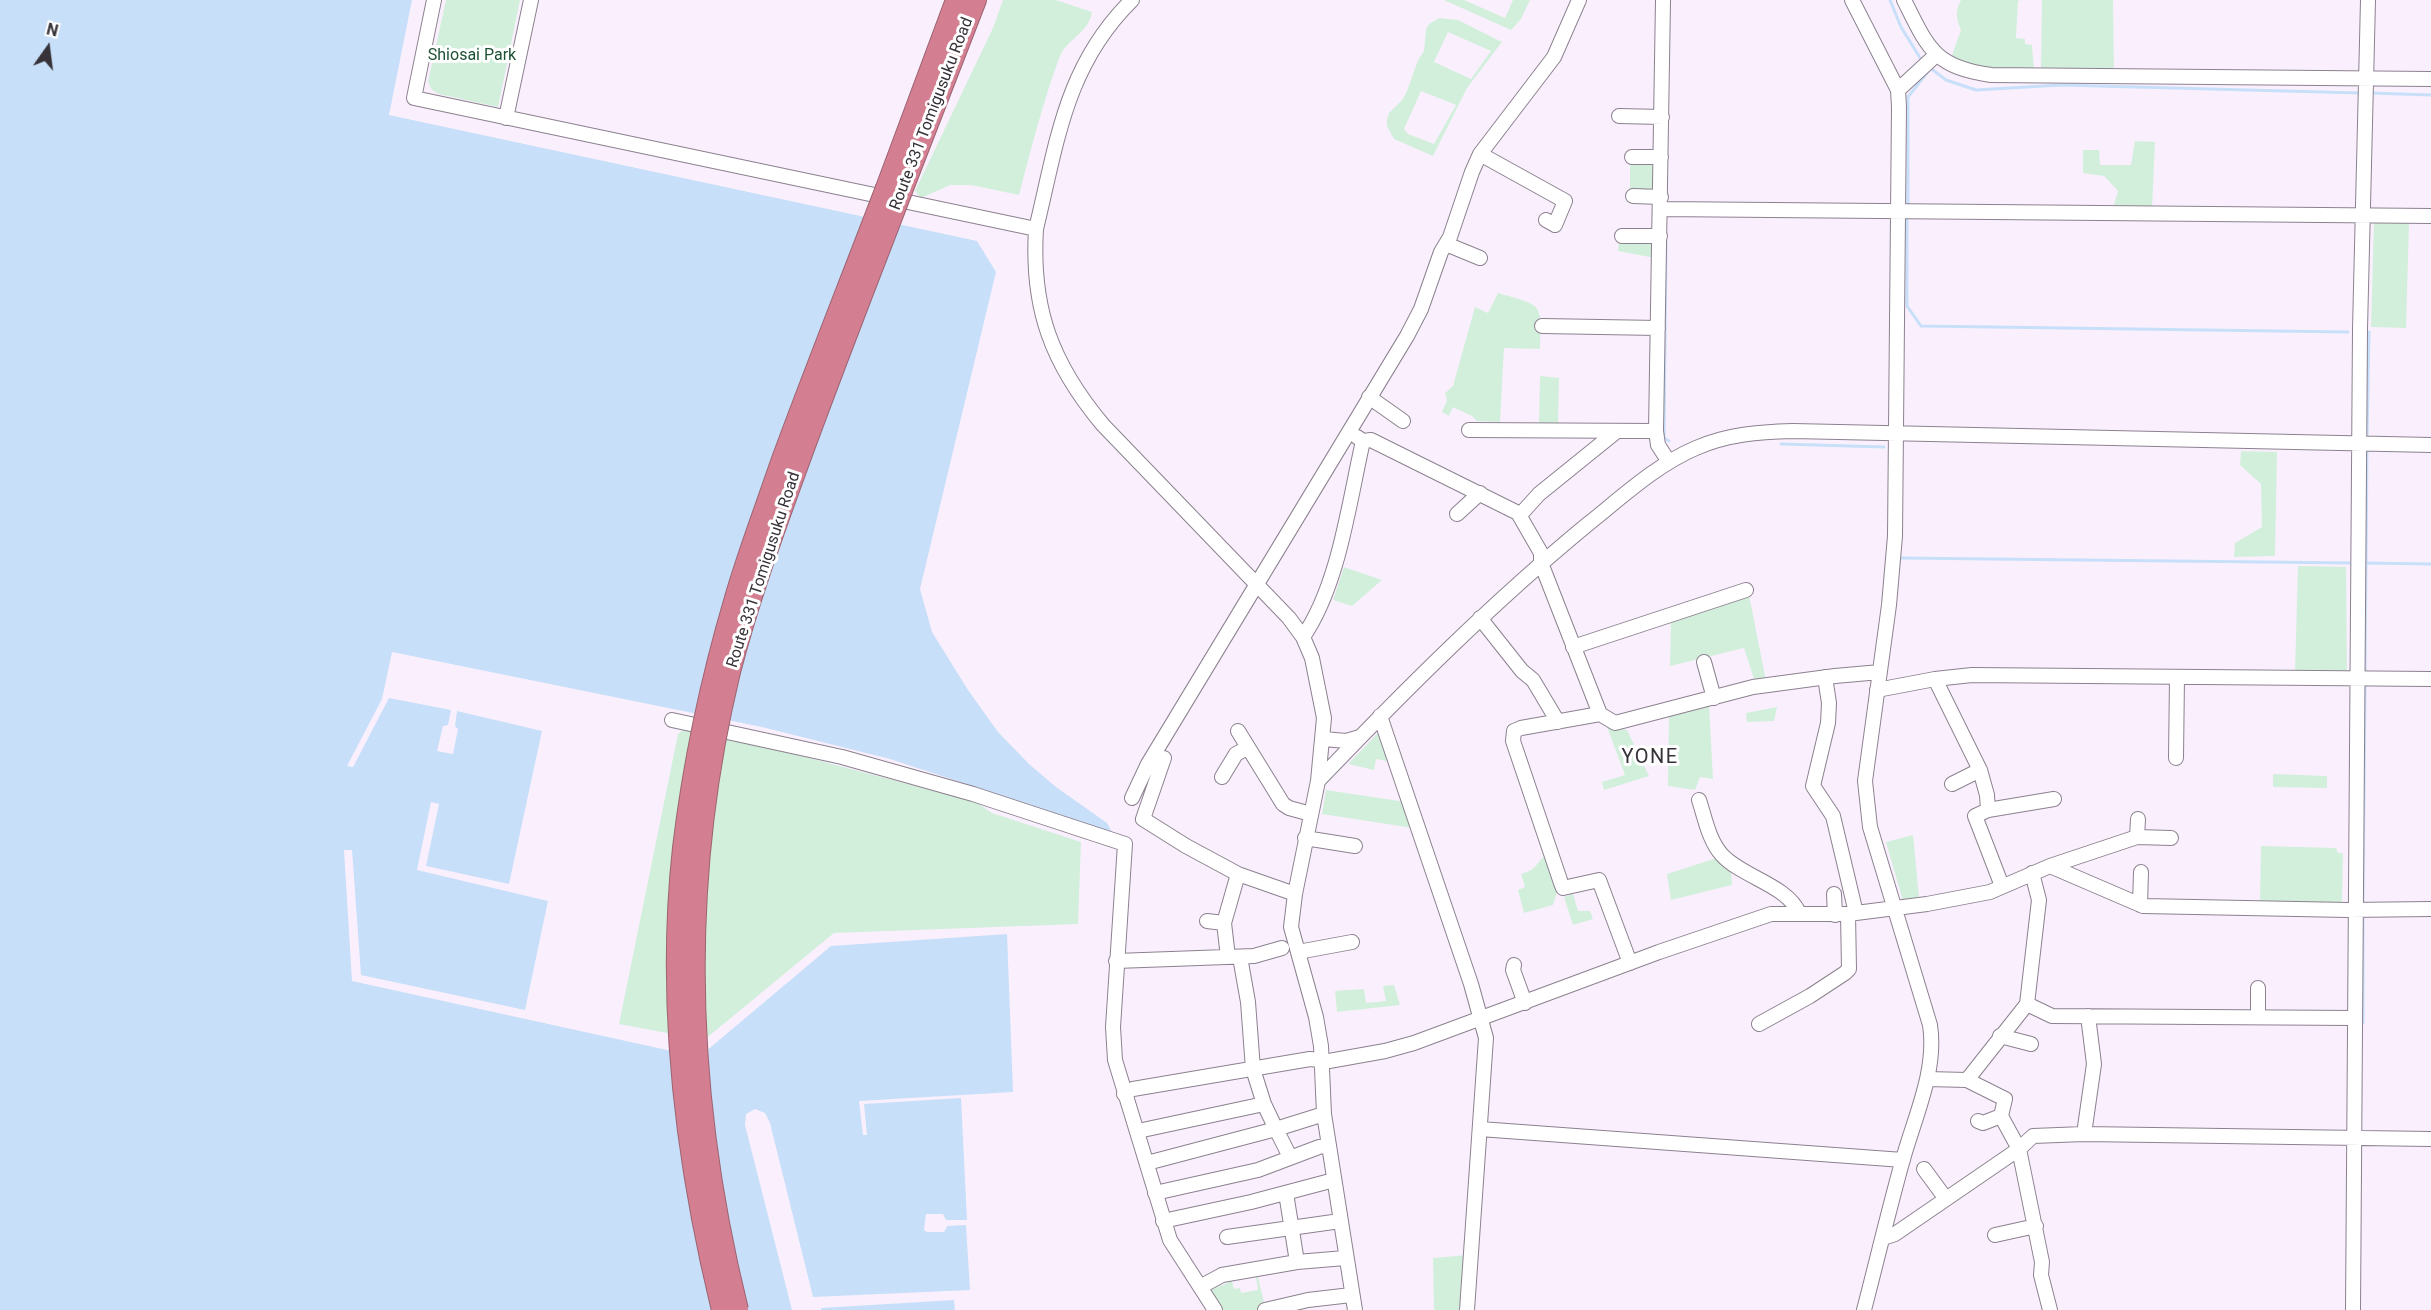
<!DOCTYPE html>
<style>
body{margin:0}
#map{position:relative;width:2431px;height:1310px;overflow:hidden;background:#faf0fd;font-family:Roboto,sans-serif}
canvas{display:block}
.north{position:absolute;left:18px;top:18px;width:60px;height:60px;-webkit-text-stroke:4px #fff;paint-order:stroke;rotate:14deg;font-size:16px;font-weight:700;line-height:24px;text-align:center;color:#363238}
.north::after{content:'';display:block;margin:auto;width:21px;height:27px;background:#363238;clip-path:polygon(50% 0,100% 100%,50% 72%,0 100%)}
</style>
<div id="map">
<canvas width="2431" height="1310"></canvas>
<div class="north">N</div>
</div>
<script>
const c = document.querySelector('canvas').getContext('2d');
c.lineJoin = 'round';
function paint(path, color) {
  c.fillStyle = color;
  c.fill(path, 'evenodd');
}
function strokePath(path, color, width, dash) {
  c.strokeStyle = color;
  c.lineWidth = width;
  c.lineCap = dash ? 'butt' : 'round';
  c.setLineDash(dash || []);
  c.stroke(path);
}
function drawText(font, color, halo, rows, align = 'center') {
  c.font = font + ' Roboto,sans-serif';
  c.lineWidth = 6;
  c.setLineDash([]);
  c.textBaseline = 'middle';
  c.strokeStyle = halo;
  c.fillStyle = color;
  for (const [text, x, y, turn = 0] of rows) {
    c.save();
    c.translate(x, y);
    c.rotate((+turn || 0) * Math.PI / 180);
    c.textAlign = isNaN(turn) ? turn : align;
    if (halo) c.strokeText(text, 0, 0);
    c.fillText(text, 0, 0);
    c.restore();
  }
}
const green = new Path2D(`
 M 446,0 L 520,0 L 498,107 L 439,94 L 432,90 L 428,82 Z
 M 1003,0 L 1056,0 L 1092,12 C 1088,34 1068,38 1060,56 C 1043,101 1031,149 1019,195 L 971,185 L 950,185 L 921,198 L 915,191 L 993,28 Z
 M 1444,0 L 1464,0 L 1505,18 L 1513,0 L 1530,0 L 1521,19 L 1511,30 Z
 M 1961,0 L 2021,0 L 2018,1 L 2016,38 L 2025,39 L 2025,44 L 2032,45 L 2034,70 C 2005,70 1977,71 1951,58 L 1961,30 C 1956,19 1955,11 1961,0 Z
 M 2042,0 L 2113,0 L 2114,71 L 2041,69 Z
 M 1439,18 L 1458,20 L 1502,42 L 1467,88 L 1433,156 L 1394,139 L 1387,126 L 1387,120 L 1389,113 L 1403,99 L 1407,91 L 1418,60 L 1424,51 L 1426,29 L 1429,24 ZM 1448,32 L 1491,51 L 1471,79 L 1434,62 ZM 1421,91 L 1456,105 L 1434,144 L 1408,134 L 1404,129 Z
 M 2135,141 L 2155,142 L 2152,209 L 2113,208 L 2118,191 L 2104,176 L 2083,173 L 2083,150 L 2099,150 L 2100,165 L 2131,165 Z
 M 1630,161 L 1655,161 L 1655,193 L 1630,192 Z
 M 2374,222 L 2409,223 L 2406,328 L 2371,327 Z
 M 1619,241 L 1655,242 L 1655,258 L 1618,251 Z
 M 1498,293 C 1543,306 1542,302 1540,349 L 1504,348 L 1500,422 L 1477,421 L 1472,416 L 1453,407 L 1449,416 L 1442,412 L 1447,400 L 1445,393 L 1453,386 L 1475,307 L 1488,313 Z
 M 1540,376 L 1559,378 L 1558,423 L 1550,426 L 1539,425 Z
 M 2241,451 L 2277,452 L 2275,556 L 2234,557 L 2235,543 L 2262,527 L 2261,484 L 2240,465 Z
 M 2298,566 L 2346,567 L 2347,674 L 2295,673 Z
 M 1344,567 L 1382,580 L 1352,606 L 1333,600 Z
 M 1749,595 L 1766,681 L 1755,682 L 1744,648 L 1670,666 L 1671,618 Z
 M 1709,705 L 1713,779 L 1700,777 L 1695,790 L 1668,786 L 1669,715 Z
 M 1777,707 L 1774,721 L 1747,722 L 1746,713 Z
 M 1607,727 L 1627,730 L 1649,776 L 1604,790 L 1602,782 L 1625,775 Z
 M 685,729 L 775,749 L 976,802 L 992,813 L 1081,842 L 1078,924 L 834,933 L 704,1040 L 619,1024 L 678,734 Z
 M 1379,732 L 1391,762 L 1376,759 L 1374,770 L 1348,764 Z
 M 2273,774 L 2327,776 L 2327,788 L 2273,787 Z
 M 1326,790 L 1406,802 L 1413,828 L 1322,814 Z
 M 1913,835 L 1919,897 L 1917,900 L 1903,901 L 1886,842 Z
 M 2261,846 L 2336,848 L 2338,853 L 2343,853 L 2342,904 L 2260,902 Z
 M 1548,856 L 1559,886 L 1553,905 L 1524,913 L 1518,890 L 1525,887 L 1521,874 C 1533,871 1535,867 1542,858 Z
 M 1720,857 L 1731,870 L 1732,885 L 1671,900 L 1667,874 Z
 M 1573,894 L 1578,911 L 1590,911 L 1593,919 L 1573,925 L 1564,897 Z
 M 1394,985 L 1400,1005 L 1337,1012 L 1335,991 L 1364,989 L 1366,1003 L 1386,1001 L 1383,986 Z
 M 1467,1255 L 1463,1310 L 1434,1310 L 1433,1258 Z
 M 1256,1277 L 1258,1277 L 1265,1307 L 1256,1310 L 1222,1310 L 1210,1290 L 1232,1281 L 1234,1289 L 1240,1288 L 1241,1293 L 1258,1290 Z`);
const water = new Path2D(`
 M 0,0 L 412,0 L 389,115 L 977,241 L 996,272 L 920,589 L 932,632 L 968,690 L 998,732 L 1029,764 L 1056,787 L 1107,823 L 1112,832 L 890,759 L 762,727 L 392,652 L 382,699 L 347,766 L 353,767 L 389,698 L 451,710 L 448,725 L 443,726 L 437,751 L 453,754 L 458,729 L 455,726 L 457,711 L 542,731 L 509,884 L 426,866 L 439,804 L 431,802 L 417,870 L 548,901 L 525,1010 L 361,975 L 352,850 L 344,850 L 352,981 L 699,1057 L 831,946 L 1007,934 L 1013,1092 L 859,1101 L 863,1135 L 867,1135 L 864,1104 L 961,1098 L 967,1220 L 946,1220 L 943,1214 L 926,1214 L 924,1230 L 927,1232 L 944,1232 L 947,1226 L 966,1225 L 970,1290 L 813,1297 L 770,1123 L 765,1113 L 755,1109 L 746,1114 L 745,1125 L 792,1310 L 0,1310 Z
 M 954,1300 L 955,1310 L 821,1310 L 821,1308 Z`);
const stream = new Path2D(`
 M 1890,0 L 1901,27 L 1922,61
 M 1929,67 L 1946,80 L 1976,90 L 2061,85 L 2360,93
 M 2370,93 L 2431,95
 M 1908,208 L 1908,97 L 1930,69
 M 1907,215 L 1907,306 L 1921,326 L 2348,332
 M 1666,242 L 1664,438 L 1669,441
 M 2367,440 L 2369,332
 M 1781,444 L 1884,447
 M 1901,558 L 2354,563
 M 2364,563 L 2431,564
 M 2365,673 L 2367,447
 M 2363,903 L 2365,684
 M 2363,919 L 2363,1023`);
const minor = new Path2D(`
 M 434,0 L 414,98 L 1036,229
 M 1132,0 C 1065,66 1057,143 1036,229 C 1031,309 1052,364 1103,425 L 1289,618 L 1303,637 L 1312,658 L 1324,718 L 1318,781 L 1295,894 L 1291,927 L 1316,1017 L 1321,1046 L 1324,1114 L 1355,1310
 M 1663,0 L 1656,431 L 1658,445 L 1669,462
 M 1852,0 L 1898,90 L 1899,107 L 1895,536 L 1889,605 L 1865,781 L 1870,827 L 1930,1025 C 1937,1070 1915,1116 1903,1159 C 1889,1209 1877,1260 1864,1310
 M 1904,0 C 1928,48 1934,67 1991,75 L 2431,79
 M 1898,90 L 1936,55
 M 1619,116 L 1662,117
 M 506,118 L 531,0
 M 1480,154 L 1565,201 L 1555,225 L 1546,220
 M 1632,157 L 1661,157
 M 1633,196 L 1661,197
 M 1661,209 L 2431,216
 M 1622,236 L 1660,236
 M 1446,244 L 1480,258
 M 1542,326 L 1658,328
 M 1369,397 L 1403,421
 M 1469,430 L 1656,431
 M 1363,441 L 1371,440 L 1518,513 L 1541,553 L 1541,563 L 1600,714 L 1615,723 L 1753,687 L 1835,676 L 1880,672
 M 1457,514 L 1480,493
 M 1520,515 L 1539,494 L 1617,431
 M 1480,618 L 1522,671 L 1533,680 L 1558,722
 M 1303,637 C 1339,585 1349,502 1363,441 L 1357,437
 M 1573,647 L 1746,590
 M 1704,662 L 1714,698
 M 1825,677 L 1829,703 L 1828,723 L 1813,786 L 1833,816 L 1856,913
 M 1935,679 L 1980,770 L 1987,795 L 1988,810 L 1975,816 L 2002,886
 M 1877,690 L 1935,679 L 1972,675 L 2431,679
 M 1600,714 L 1521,728 L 1514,731 L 1513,741 L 1561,883 L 1563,888 L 1599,880 L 1630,963
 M 1380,716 L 1471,984 L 1486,1038 L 1467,1310
 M 672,720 L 842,757 L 973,794 L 1125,844 L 1113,1027 L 1115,1060 L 1170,1240 L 1215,1310
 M 1238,731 L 1283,804 L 1289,808 L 1311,814
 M 1324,739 L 1346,741 L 1360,737
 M 1164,758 L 1143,819 L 1186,846 L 1238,874 L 1295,894
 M 2176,758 L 2177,677
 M 1222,777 L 1236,754 L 1247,748
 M 1318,781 C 1404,691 1492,603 1588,524 C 1622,497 1656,465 1696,448 C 1728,434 1759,432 1793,431 L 2431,445
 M 1952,784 L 1980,770
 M 1132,798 L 1148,764 L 1407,336 L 1421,309 L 1441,252 L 1450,237 L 1472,172 L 1480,154 L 1554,57 L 1579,0
 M 1699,800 C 1705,818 1709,841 1722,855 C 1742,877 1787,885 1799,913
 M 1988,810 L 2054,799
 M 2137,837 L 2138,819
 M 1305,838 L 1355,846
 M 2050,866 L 2137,837 L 2171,838
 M 2032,873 L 2039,900 L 2027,1004 L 2052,1016 L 2354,1018
 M 1834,894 L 1835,915
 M 2140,905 L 2141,872
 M 1207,921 L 1224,923
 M 1298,952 L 1352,942
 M 1228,957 L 1224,923 L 1238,874
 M 1116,961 L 1254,956 L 1282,948
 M 1514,965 L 1513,970 L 1525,1003
 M 2258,988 L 2258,1017
 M 1759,1024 L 1810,996 L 1845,973 L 1849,969 L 1848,914
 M 2000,1036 L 2031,1044
 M 1927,1079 L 1967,1080 L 2027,1004
 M 1967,1080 L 2005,1099 L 2001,1116 L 2019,1149 L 2042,1262 L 2041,1275 L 2050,1310
 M 1124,1094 L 1133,1089 L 1310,1059 L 1329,1061 L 1385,1051 L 1414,1043 L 1659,952 L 1771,914 L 1848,914 L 1927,904 L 1990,892 L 2050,866 L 2143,906 L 2348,910 L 2431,909
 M 1978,1121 L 1983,1123 L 2001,1116
 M 1480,1129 L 1903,1160
 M 1138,1131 L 1264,1104
 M 2084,1134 L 2094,1064 L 2088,1016
 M 1290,1157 L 1276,1129 L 1324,1114
 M 1147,1163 L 1276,1129 L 1264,1104 L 1253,1069 L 1248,1002 L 1240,957
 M 1924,1169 L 1946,1199
 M 1155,1193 L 1258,1170 L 1319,1147 L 1329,1145
 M 1163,1221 L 1251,1202 L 1334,1180
 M 1995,1235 L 2036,1226
 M 1227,1237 L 1340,1221
 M 1883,1238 L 1895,1234 L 2019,1149 L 2033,1136 L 2084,1134 L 2431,1139
 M 1297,1262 L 1345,1258
 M 1200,1287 L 1222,1275 L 1297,1262 L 1286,1193
 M 1265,1310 L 1308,1300 L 1351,1295
 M 2353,1310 L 2360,329 L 2368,0`);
const highway = new Path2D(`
 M 886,188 L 956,0
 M 902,191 L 976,0`);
const highwayBridge = new Path2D(`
 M 722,1310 C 685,1159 666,1003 683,848 C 693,764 711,679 735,598 C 748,553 765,509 780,465 C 814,372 851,280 886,188
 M 738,1310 C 685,1097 678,886 730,672 C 747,605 771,539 795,473 C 829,379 866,285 902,191`);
const parkNames = [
 ["Shiosai Park",472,56]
];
const streetNames = [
 ["Route 331 Tomigusuku Road",932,114,-69],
 ["Route 331 Tomigusuku Road",764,570,-72]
];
const quarterNames = [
 ["YONE",1650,758]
];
paint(green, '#d2efdc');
paint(water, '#c8dff9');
strokePath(stream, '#c8dff9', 3);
strokePath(minor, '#8c818f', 16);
strokePath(highway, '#9c6472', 22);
strokePath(minor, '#fff', 14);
strokePath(highway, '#d37f91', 20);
strokePath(highwayBridge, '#9c6472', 22, []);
strokePath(highwayBridge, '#d37f91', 20);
drawText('16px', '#1d5135', '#fff', parkNames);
drawText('16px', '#363238', '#fff', streetNames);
c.letterSpacing = '1.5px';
drawText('20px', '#363238', '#fff', quarterNames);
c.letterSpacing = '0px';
</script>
